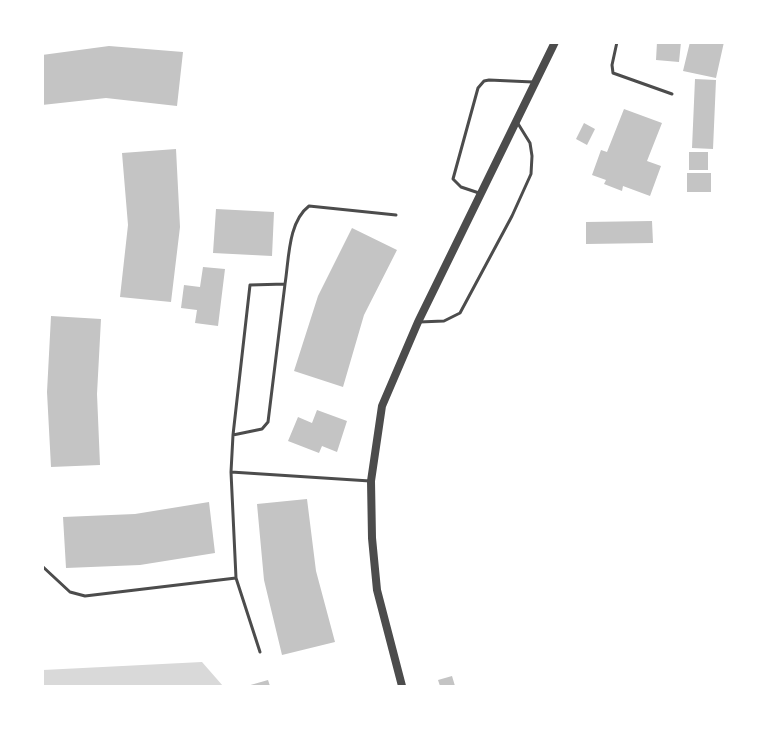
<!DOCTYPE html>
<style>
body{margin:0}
#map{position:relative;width:775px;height:729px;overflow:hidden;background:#fff;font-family:"Crimson Pro",serif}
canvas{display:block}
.frame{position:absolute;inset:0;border:44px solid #fff;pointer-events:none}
</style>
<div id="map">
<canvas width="775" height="729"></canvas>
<div class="frame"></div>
</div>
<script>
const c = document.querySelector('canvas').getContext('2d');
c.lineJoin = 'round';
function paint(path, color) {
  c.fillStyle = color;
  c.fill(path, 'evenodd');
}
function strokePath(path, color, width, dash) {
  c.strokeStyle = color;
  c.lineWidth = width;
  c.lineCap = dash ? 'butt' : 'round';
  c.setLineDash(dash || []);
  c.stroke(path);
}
const water = new Path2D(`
 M 202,662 L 223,686 L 43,686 L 43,670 Z`);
const building = new Path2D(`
 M 657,42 L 681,42 L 679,62 L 656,60 Z
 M 690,42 L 724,42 L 716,78 L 683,71 Z
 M 109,46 L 183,52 L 177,106 L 106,98 L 42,105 L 42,55 Z
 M 695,79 L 716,80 L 713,149 L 692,148 Z
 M 624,109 L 662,123 L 647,161 L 661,166 L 650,196 L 623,186 L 622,191 L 604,184 L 606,180 L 592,175 L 601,150 L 607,152 Z
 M 584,123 L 595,129 L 587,145 L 576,139 Z
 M 176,149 L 180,227 L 171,302 L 120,297 L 128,225 L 122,153 Z
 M 689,152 L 708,152 L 708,170 L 689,170 Z
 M 687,173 L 711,173 L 711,192 L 687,192 Z
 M 216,209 L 274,212 L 272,256 L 213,253 Z
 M 652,221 L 653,243 L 586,244 L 586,222 Z
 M 352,228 L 397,250 L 364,315 L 343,387 L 294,371 L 318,296 Z
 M 203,267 L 225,269 L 218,326 L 195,323 L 197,310 L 181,308 L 184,285 L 200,287 Z
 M 51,316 L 101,319 L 97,394 L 100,465 L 51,467 L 47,392 Z
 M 317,410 L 347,421 L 337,452 L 322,446 L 319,453 L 288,441 L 298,417 L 312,423 Z
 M 307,499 L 316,571 L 335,642 L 282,655 L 264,580 L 257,504 Z
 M 209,502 L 215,553 L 140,565 L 66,568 L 63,517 L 135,514 Z
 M 452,676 L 455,686 L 440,686 L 438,680 Z
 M 268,680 L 270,686 L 247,686 Z`);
const service = new Path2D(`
 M 617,42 L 612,65 L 613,73 L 672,94
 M 479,193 L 461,187 L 453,179 L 478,88 L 484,81 L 489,80 L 533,82
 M 419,322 L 444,321 L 460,313 L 512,216 L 531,174 L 532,156 L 530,143 L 517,122
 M 233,435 L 262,429 L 268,422 L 285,284
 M 231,472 L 370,481
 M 42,566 L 70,592 L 85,596 L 236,578
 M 260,652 L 236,578 L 231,472 L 233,435 L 250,285 L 285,284 C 289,259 288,222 309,206 L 396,215`);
const tertiary = new Path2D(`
 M 402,686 L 377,590 L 372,538 L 371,481 L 382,406 L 418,322 L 555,42`);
paint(water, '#d9d9d9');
paint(building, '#c4c4c4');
strokePath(service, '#4c4c4c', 3);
strokePath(tertiary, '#4c4c4c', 8);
</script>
